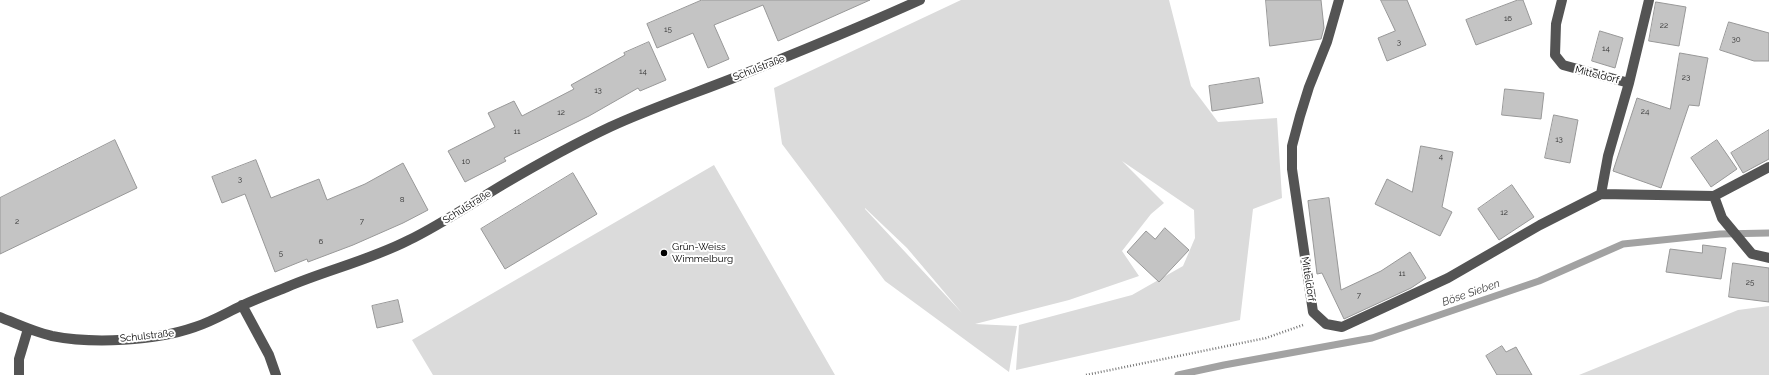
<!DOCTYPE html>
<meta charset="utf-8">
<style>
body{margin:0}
canvas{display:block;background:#fff}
</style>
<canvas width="1769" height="375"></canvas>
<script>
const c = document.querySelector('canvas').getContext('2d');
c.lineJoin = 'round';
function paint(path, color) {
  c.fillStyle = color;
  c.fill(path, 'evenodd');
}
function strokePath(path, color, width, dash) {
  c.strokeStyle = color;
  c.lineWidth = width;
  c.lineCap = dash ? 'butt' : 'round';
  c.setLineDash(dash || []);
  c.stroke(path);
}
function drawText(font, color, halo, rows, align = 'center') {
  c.font = font + ' Raleway,sans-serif';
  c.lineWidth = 4;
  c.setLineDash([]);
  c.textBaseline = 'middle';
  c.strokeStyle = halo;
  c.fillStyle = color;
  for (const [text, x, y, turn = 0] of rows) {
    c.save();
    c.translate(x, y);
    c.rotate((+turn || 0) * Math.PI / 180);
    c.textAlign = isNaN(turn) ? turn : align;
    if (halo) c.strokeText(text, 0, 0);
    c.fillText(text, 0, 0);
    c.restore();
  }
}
const green = new Path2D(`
 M 961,0 L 1169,0 L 1191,86 L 1218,122 L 1277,118 L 1282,198 L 1253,209 L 1240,320 L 1016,370 L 1019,325 L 1132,295 L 1183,266 L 1195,238 L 1194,210 L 1122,161 L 1164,203 L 1151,214 L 1122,251 L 1139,276 L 1069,300 L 975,324 L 1017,326 L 1009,372 L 885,281 L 782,144 L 774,88 ZM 865,208 L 907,248 L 962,313 L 865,209 Z
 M 714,165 L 835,375 L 433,375 L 412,340 Z
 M 1769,306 L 1769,375 L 1579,375 L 1738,310 Z`);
const stream = new Path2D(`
 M 1178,375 L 1224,365 L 1372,338 L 1539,281 L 1623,244 L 1720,234 L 1769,233`);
const building = new Path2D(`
 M 702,0 L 870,0 L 778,41 L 763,5 L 714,25 L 729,59 L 708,68 L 693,33 L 657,48 L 647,24 Z
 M 1266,0 L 1321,0 L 1324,28 L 1321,39 L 1270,46 Z
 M 1381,0 L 1407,0 L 1426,45 L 1387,61 L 1378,38 L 1395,31 Z
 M 1518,0 L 1523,0 L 1532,24 L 1476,45 L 1466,20 Z
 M 1656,2 L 1686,7 L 1679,46 L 1649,41 Z
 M 1729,22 L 1769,33 L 1769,61 L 1754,61 L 1720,50 Z
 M 1600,31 L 1623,38 L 1615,68 L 1592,61 Z
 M 649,42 L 666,80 L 640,91 L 638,88 L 589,116 L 504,158 L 506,161 L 465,182 L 448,151 L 495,127 L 488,113 L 514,101 L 522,116 L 574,89 L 571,85 L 625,55 L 624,53 Z
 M 1680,53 L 1708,58 L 1699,106 L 1689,105 L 1661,188 L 1613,171 L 1637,98 L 1670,109 Z
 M 1259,78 L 1263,103 L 1212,111 L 1209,86 Z
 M 1505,89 L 1544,93 L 1541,119 L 1502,115 Z
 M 1554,115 L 1578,120 L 1570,163 L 1545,158 Z
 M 1769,130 L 1769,159 L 1743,173 L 1731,153 Z
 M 115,140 L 137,188 L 0,254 L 0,198 Z
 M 1717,140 L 1737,169 L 1711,187 L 1691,158 Z
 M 1421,146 L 1453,152 L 1442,207 L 1452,212 L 1440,236 L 1375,204 L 1387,179 L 1412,192 Z
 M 256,160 L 271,198 L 319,179 L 327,200 L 365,184 L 403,163 L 428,210 L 403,223 L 353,245 L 308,262 L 307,259 L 275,272 L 245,194 L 222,203 L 212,177 Z
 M 573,173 L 597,214 L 505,269 L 481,229 Z
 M 1512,185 L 1534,217 L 1499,240 L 1478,209 Z
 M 1329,198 L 1341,290 L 1381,271 L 1410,252 L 1426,278 L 1411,288 L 1344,319 L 1322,273 L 1317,274 L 1308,201 Z
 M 1165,228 L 1189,250 L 1159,282 L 1127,252 L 1146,231 L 1155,239 Z
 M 1703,245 L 1726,248 L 1721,279 L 1666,272 L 1670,249 L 1702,253 Z
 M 1733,263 L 1769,268 L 1769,302 L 1729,297 Z
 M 398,300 L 403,322 L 377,328 L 372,306 Z
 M 1502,346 L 1506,352 L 1516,347 L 1532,375 L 1497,375 L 1486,356 Z`);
const path = new Path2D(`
 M 1086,375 L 1266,338 L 1303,325`);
const minor = new Path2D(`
 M 1339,0 L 1327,42 L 1309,87 L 1300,116 L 1292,146 L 1292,169 L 1313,312 L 1326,324 L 1342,327 L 1448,278 L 1540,225 L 1601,194 L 1714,196 L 1769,167
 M 1562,0 L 1556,24 L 1555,55 L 1563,65 L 1629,83
 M 1601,194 L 1608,156 L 1629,83 L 1649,0
 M 1714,196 L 1722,218 L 1752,254 L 1769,258
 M 242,305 L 269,355 L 276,375
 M 0,317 C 17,324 34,332 52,336 C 93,344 155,341 195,327 C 211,322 226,313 241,306 C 256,299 272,293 287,287 C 327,270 370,260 409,240 C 442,224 472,203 504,184 C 538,164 574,144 610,127 C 649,109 690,95 731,79 C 794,54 858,28 920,0
 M 19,375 L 19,359 L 28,329`);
const markers = [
 [664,253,4,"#000"]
];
const numberNames = [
 ["16",1508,19],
 ["22",1664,26],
 ["15",668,30],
 ["30",1736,40],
 ["3",1399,43],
 ["14",1606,49],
 ["14",643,72],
 ["23",1686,78],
 ["13",598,91],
 ["24",1645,112],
 ["12",561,113],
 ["11",517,132],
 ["13",1559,140],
 ["4",1441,157],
 ["10",466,162],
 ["3",240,180],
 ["8",402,200],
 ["12",1504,213],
 ["2",17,222],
 ["7",362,222],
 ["6",321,242],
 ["5",281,254],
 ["11",1402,274],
 ["25",1750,283],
 ["7",1359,296]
];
const streetNames = [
 ["Schulstraße",759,68,-21],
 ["Mitteldorf",1597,75,14],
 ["Schulstraße",467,207,-32],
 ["Mitteldorf",1308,279,81],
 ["Schulstraße",147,336,-6]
];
const poiNames = [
 ["Grün-Weiss",672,247],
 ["Wimmelburg",672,259]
];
const waterNames = [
 ["Böse Sieben",1471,293,-19]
];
paint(green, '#dbdbdb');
strokePath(stream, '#a2a2a2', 7);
paint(building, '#c4c4c4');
strokePath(building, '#989898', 1);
strokePath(path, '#767676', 2.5, [1, 2]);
strokePath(minor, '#545454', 10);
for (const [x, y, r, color] of markers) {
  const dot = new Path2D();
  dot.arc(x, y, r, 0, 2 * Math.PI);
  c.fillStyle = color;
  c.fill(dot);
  strokePath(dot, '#fff', 1.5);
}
drawText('8px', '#313131', null, numberNames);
drawText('10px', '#000', '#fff', streetNames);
drawText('10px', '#000', '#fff', poiNames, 'left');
drawText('italic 11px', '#434343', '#fff', waterNames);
</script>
